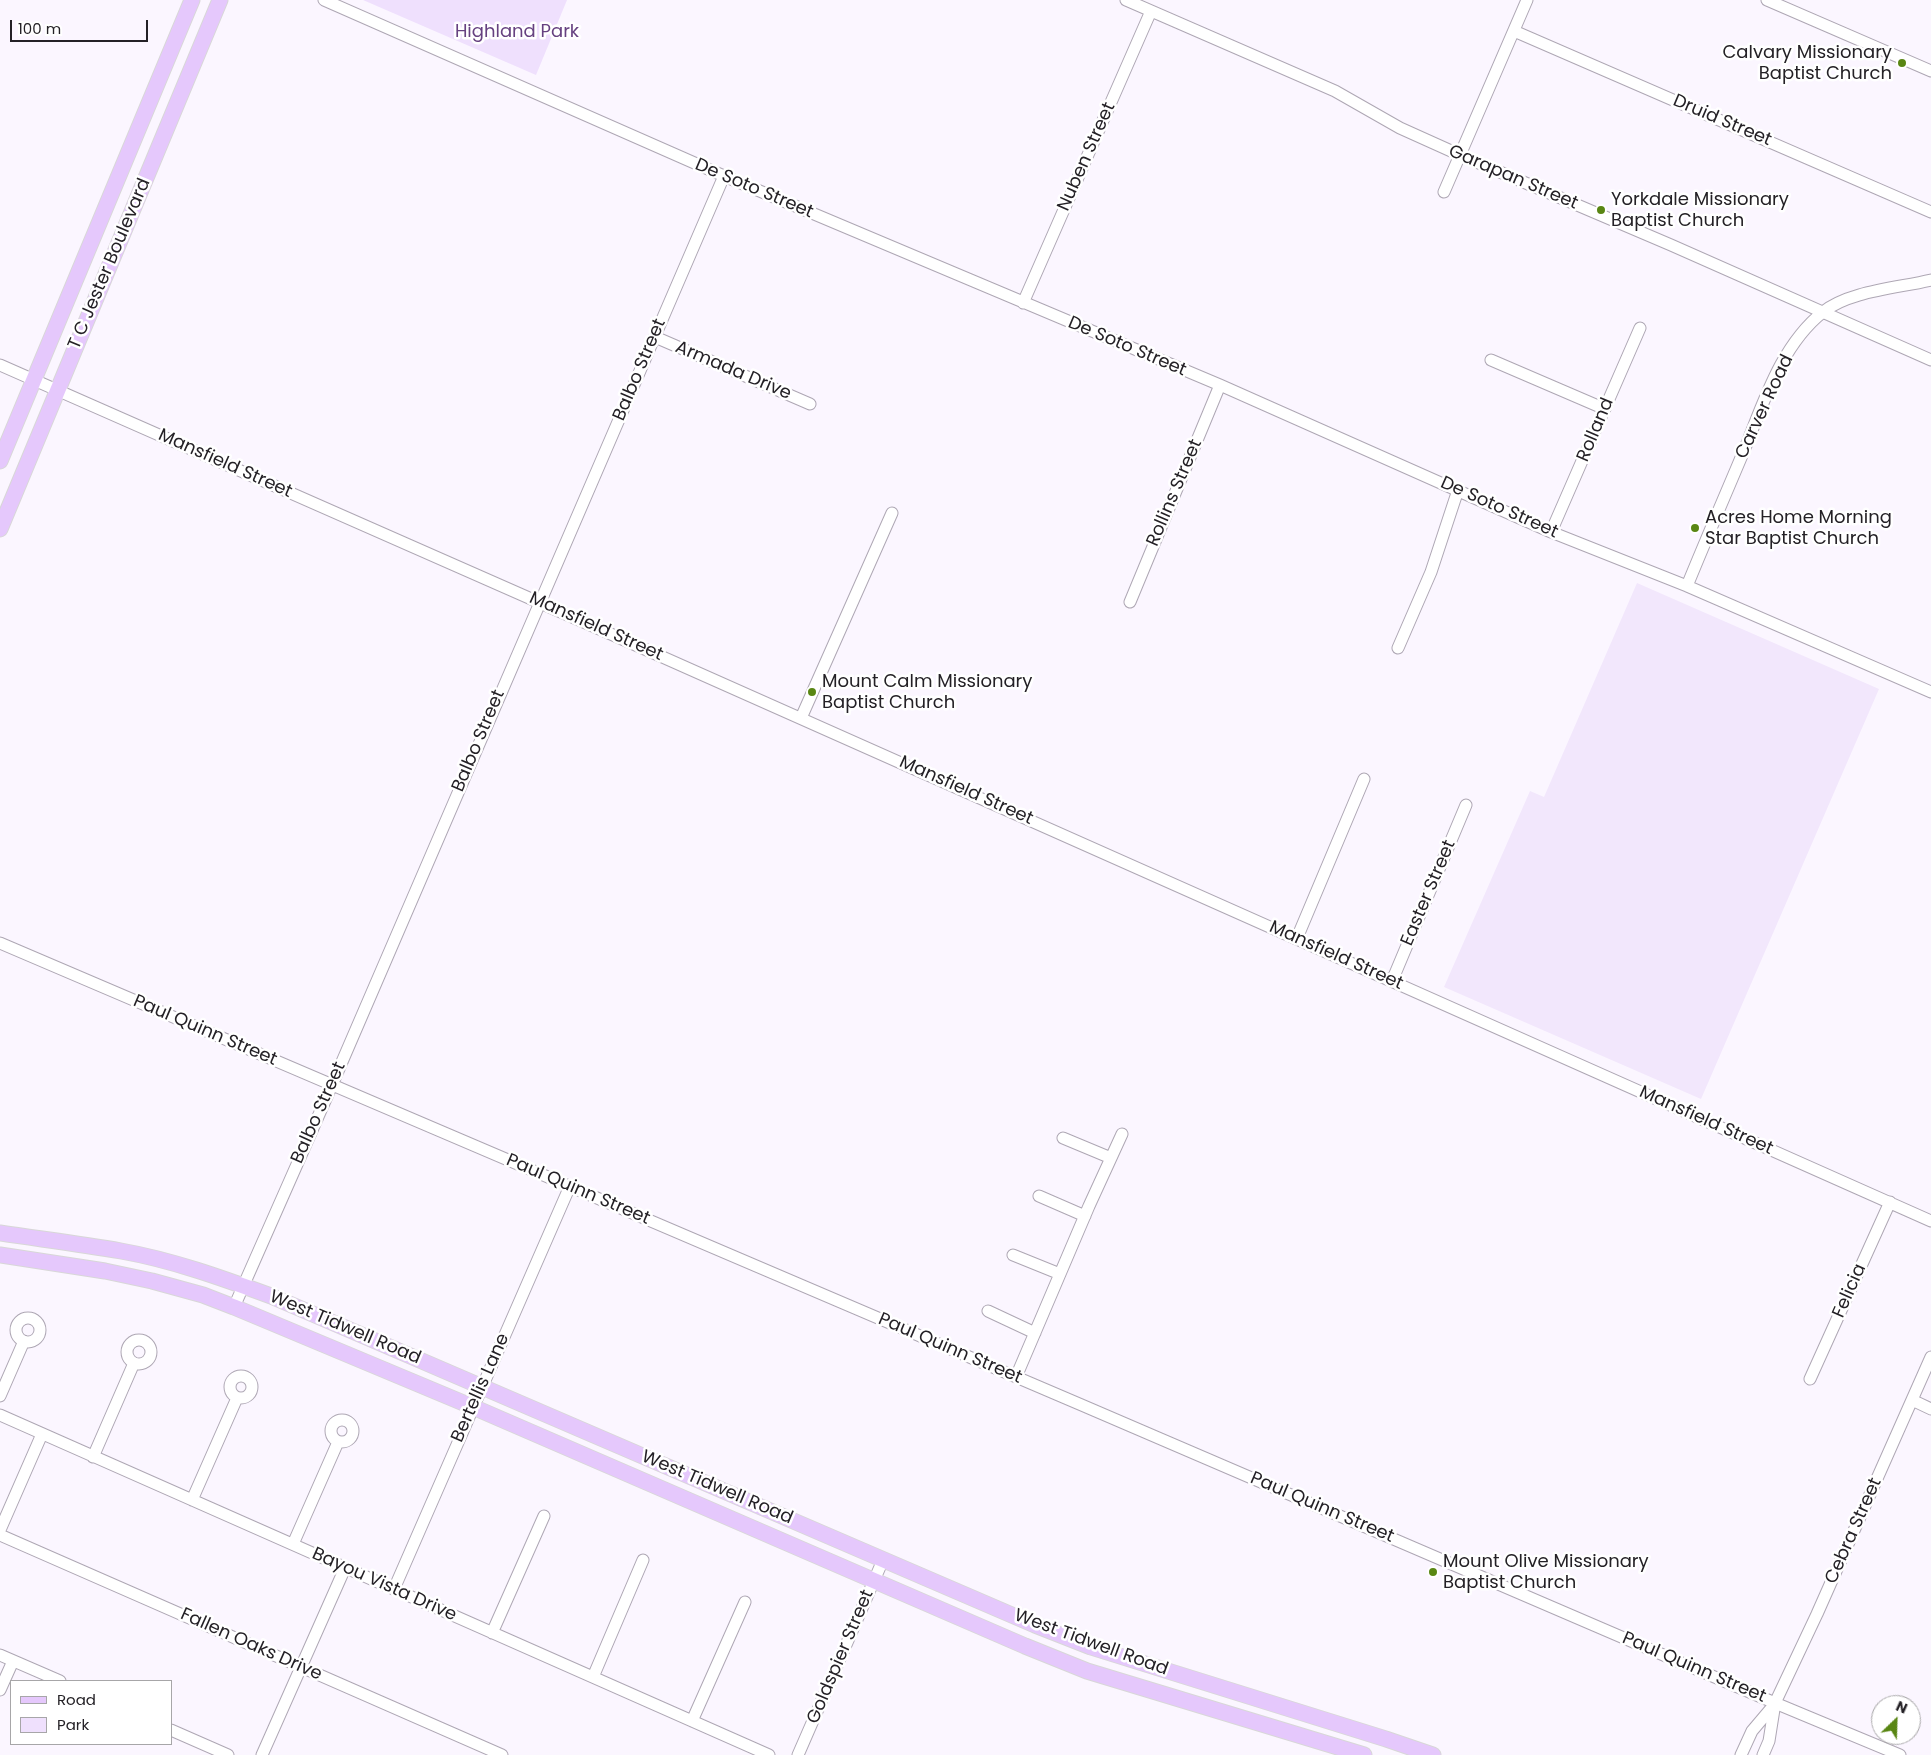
<!DOCTYPE html>
<style>
body{margin:0}
#map{position:relative;width:1931px;height:1755px;overflow:hidden;background:#fbf6ff;font-family:Poppins,sans-serif}
canvas{display:block}
.legend{position:absolute;left:10px;top:1680px;width:162px;height:65px;box-sizing:border-box;background:#fff;border:1px solid #a7a6a8;margin:0;padding:6px 9px;list-style:none;font-size:15px;color:#242126}
.legend li{display:flex;align-items:center;gap:10px;height:25px}
.legend b{width:25px;border:1px solid #a7a6a8}
.north{position:absolute;left:1871px;top:1695px;width:50px;height:50px;box-sizing:border-box;background:#fff;border:1px solid #a7a6a8;border-radius:50%;rotate:24deg;font-size:14px;font-weight:700;line-height:20px;text-align:center;color:#242126}
.north::after{content:'';display:block;margin:auto;width:18px;height:22px;background:#598613;clip-path:polygon(50% 0,100% 100%,50% 72%,0 100%)}
.scale{position:absolute;left:10px;top:20px;width:138px;height:22px;box-sizing:border-box;border:2px solid #242126;border-top:0;padding-left:6px;font-size:15px;line-height:18px;white-space:nowrap;color:#242126;-webkit-text-stroke:4px #fff;paint-order:stroke}
</style>
<div id="map">
<canvas width="1931" height="1755"></canvas>
<ul class="legend">
<li><b style="height:6px;background:#e5c8fc"></b>Road</li>
<li><b style="height:14px;background:#efe0fd"></b>Park</li>
</ul>
<div class="north">N</div>
<div class="scale">100 m</div>
</div>
<script>
const c = document.querySelector('canvas').getContext('2d');
c.lineJoin = 'round';
function paint(path, color) {
  c.fillStyle = color;
  c.fill(path, 'evenodd');
}
function strokePath(path, color, width, dash) {
  c.strokeStyle = color;
  c.lineWidth = width;
  c.lineCap = dash ? 'butt' : 'round';
  c.setLineDash(dash || []);
  c.stroke(path);
}
function drawText(font, color, halo, rows, align = 'center') {
  c.font = font + ' Poppins,sans-serif';
  c.lineWidth = 5;
  c.setLineDash([]);
  c.textBaseline = 'middle';
  c.strokeStyle = halo;
  c.fillStyle = color;
  for (const [text, x, y, turn = 0] of rows) {
    c.save();
    c.translate(x, y);
    c.rotate((+turn || 0) * Math.PI / 180);
    c.textAlign = isNaN(turn) ? turn : align;
    if (halo) c.strokeText(text, 0, 0);
    c.fillText(text, 0, 0);
    c.restore();
  }
}
const built = new Path2D(`
 M 1637,583 L 1879,689 L 1701,1099 L 1444,987 L 1530,791 L 1544,797 Z`);
const green = new Path2D(`
 M 363,0 L 567,0 L 536,75 Z`);
const minor = new Path2D(`
 M 324,0 L 724,176 L 1220,385 L 1551,532 L 1687,586 L 1931,692
 M 1126,0 L 1335,91 L 1400,128 L 1460,155 L 1671,245 L 1931,360
 M 1767,0 L 1931,71
 M 1514,31 L 1931,212
 M 1444,192 L 1527,0
 M 1023,303 L 1151,11
 M 655,337 L 810,404
 M 1491,360 L 1605,409
 M 0,365 L 604,631 L 1931,1221
 M 1551,532 L 1640,328
 M 1687,586 C 1705,542 1724,498 1743,453 C 1763,405 1780,346 1823,312 C 1849,291 1898,288 1931,280
 M 1130,602 L 1220,385
 M 1398,648 L 1431,572 L 1458,490
 M 801,718 L 892,513
 M 1297,938 L 1364,779
 M 0,943 L 1084,1406 L 1775,1703 L 1900,1755
 M 1392,981 L 1466,805
 M 1063,1138 L 1111,1158
 M 1039,1196 L 1085,1216
 M 1013,1255 L 1060,1274
 M 234,1307 L 332,1085 L 724,176
 M 988,1311 L 1035,1333
 M16 1330a12 12 0 1 1 24 0a12 12 0 1 1-24 0Z
 M127 1352a12 12 0 1 1 24 0a12 12 0 1 1-24 0Z
 M230 1387a11 11 0 1 1 22 0a11 11 0 1 1-22 0Z
 M 1016,1377 L 1089,1206 L 1122,1134
 M 1810,1379 L 1890,1202
 M 0,1396 L 24,1341
 M 1912,1400 L 1931,1409
 M 0,1415 L 769,1755
 M331 1431a11 11 0 1 1 22 0a11 11 0 1 1-22 0Z
 M 93,1457 L 134,1363
 M 192,1500 L 237,1398
 M 0,1530 L 42,1434
 M 0,1535 L 502,1755
 M 293,1544 L 338,1442
 M 394,1589 L 570,1186
 M 492,1633 L 544,1516
 M 0,1655 L 60,1681
 M 593,1677 L 643,1560
 M 0,1690 L 13,1661
 M 692,1721 L 745,1602
 M 171,1730 L 228,1755
 M 262,1755 L 345,1568
 M 798,1755 L 883,1560
 M 1741,1755 L 1752,1731 L 1774,1705
 M 1763,1755 L 1769,1741 L 1775,1703 L 1817,1614 L 1931,1357`);
const major = new Path2D(`
 M 0,461 L 192,0
 M 0,529 L 220,0
 M 0,1233 C 40,1239 81,1244 121,1251 C 172,1260 222,1278 271,1296 L 1035,1625 L 1091,1647 L 1386,1739 L 1433,1755
 M 0,1255 L 105,1271 L 152,1281 L 203,1295 L 234,1307 L 473,1407 L 1025,1646 L 1087,1671 L 1364,1755`);
const markers = [
 [1902,63,5,"#598613"],
 [1601,210,5,"#598613"],
 [1695,528,5,"#598613"],
 [812,692,5,"#598613"],
 [1433,1572,5,"#598613"]
];
const parkNames = [
 ["Highland Park",517,32]
];
const poiNames = [
 ["Calvary Missionary",1892,53,"right"],
 ["Baptist Church",1892,74,"right"],
 ["Yorkdale Missionary",1611,200],
 ["Baptist Church",1611,221],
 ["Acres Home Morning",1705,518],
 ["Star Baptist Church",1705,539],
 ["Mount Calm Missionary",822,682],
 ["Baptist Church",822,703],
 ["Mount Olive Missionary",1443,1562],
 ["Baptist Church",1443,1583]
];
const streetNames = [
 ["Druid Street",1722,121,23],
 ["Nuben Street",1087,157,-66],
 ["Garapan Street",1513,178,23],
 ["De Soto Street",754,189,23],
 ["T C Jester Boulevard",110,264,-67],
 ["De Soto Street",1127,347,23],
 ["Balbo Street",640,370,-67],
 ["Armada Drive",733,371,23],
 ["Carver Road",1765,407,-65],
 ["Rolland",1596,430,-67],
 ["Mansfield Street",225,464,24],
 ["Rollins Street",1175,493,-67],
 ["De Soto Street",1499,508,24],
 ["Mansfield Street",596,627,24],
 ["Balbo Street",479,741,-67],
 ["Mansfield Street",966,791,24],
 ["Easter Street",1429,893,-67],
 ["Mansfield Street",1336,956,24],
 ["Paul Quinn Street",205,1031,23],
 ["Balbo Street",319,1113,-66],
 ["Mansfield Street",1706,1121,24],
 ["Paul Quinn Street",578,1190,23],
 ["Felicia",1850,1291,-66],
 ["West Tidwell Road",345,1328,23],
 ["Paul Quinn Street",950,1349,23],
 ["Bertellis Lane",481,1388,-66],
 ["West Tidwell Road",717,1488,23],
 ["Paul Quinn Street",1322,1508,23],
 ["Cebra Street",1854,1531,-66],
 ["Bayou Vista Drive",384,1585,24],
 ["West Tidwell Road",1091,1643,20],
 ["Fallen Oaks Drive",251,1645,24],
 ["Goldspier Street",841,1657,-67],
 ["Paul Quinn Street",1694,1668,23]
];
paint(built, '#f2e7fc');
paint(green, '#efe0fd');
strokePath(minor, '#aea7b4', 13);
strokePath(major, '#d8d7d8', 17);
strokePath(minor, '#fff', 11);
strokePath(major, '#e5c8fc', 15);
for (const [x, y, r, color] of markers) {
  const dot = new Path2D();
  dot.arc(x, y, r, 0, 2 * Math.PI);
  c.fillStyle = color;
  c.fill(dot);
  strokePath(dot, '#fff', 2);
}
drawText('18px', '#664180', '#fff', parkNames);
drawText('18px', '#242126', '#fff', poiNames, 'left');
drawText('18px', '#242126', '#fff', streetNames);
</script>
